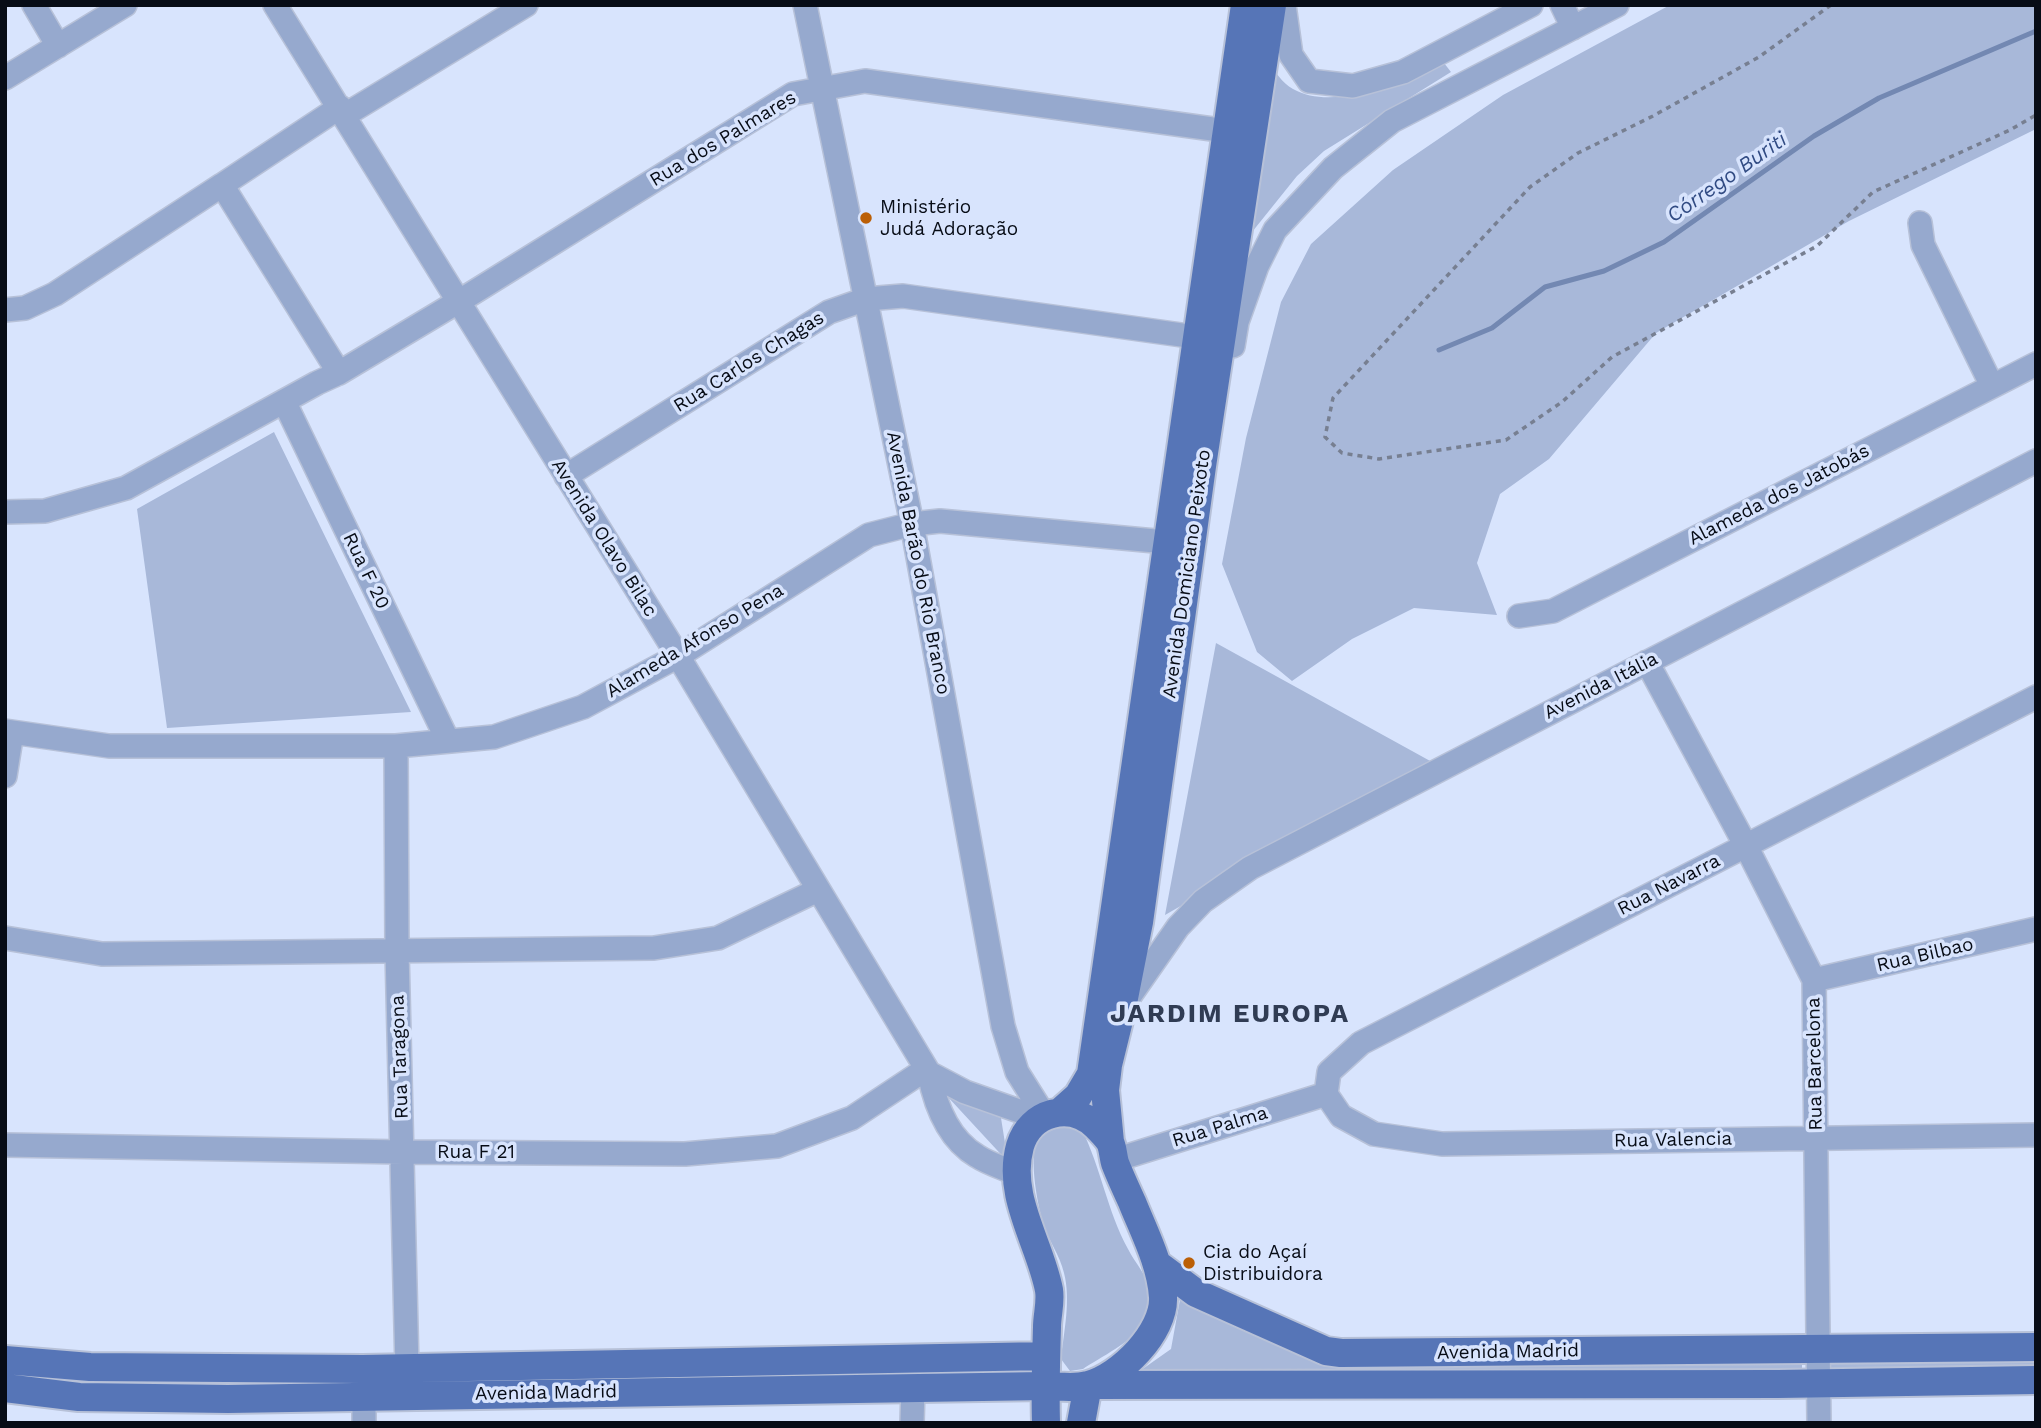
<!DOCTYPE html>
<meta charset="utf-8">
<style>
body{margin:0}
#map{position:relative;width:2041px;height:1428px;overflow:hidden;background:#d8e4fd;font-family:"Work Sans",sans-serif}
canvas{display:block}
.frame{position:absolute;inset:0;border:7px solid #070c16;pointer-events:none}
</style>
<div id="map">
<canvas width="2041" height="1428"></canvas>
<div class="frame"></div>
</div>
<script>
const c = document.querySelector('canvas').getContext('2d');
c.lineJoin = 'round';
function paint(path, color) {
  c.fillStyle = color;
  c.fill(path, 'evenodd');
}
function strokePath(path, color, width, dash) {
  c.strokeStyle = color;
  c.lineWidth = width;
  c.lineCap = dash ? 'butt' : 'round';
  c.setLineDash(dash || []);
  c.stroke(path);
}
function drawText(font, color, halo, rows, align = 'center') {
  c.font = font + ' "Work Sans",sans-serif';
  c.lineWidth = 7;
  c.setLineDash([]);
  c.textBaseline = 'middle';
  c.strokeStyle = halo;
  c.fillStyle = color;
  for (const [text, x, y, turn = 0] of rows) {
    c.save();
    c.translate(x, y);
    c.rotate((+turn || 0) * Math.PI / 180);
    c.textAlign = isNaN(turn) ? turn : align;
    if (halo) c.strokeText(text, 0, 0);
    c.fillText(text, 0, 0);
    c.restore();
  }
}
const green = new Path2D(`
 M 1670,5 L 2036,5 L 2036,129 L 1849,221 L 1656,333 L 1549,459 L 1500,494 L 1477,563 L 1497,615 L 1414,608 L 1352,639 L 1292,681 L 1257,652 L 1222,564 L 1246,438 L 1281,302 L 1311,244 L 1393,170 L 1503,95 Z
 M 1267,61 C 1275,71 1282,83 1293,89 C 1336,113 1402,79 1444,63 L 1451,72 L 1324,151 L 1297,176 L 1244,242 Z
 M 274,432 L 411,712 L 167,728 L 137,509 Z
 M 1216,643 L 1432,762 L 1165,915 Z
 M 947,1096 L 1001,1118 L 1008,1162 Z
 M 1058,1122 L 1081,1128 C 1101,1167 1107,1211 1128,1249 C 1135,1263 1148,1276 1150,1292 C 1151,1302 1148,1316 1143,1324 C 1134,1341 1099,1358 1083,1369 L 1070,1371 L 1061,1359 C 1064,1331 1071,1300 1064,1273 C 1060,1255 1048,1240 1043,1223 C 1037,1202 1027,1151 1040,1134 C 1044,1128 1052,1125 1058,1122 Z
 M 1181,1294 L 1298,1352 L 1802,1357 L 1802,1373 L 1127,1380 L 1171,1349 Z
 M 2036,1357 L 2036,1371 L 1827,1375 L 1826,1358 Z`);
const stream = new Path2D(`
 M 1439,350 L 1492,328 L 1545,287 L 1604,271 L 1664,242 L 1814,136 L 1879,98 L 2036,31`);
const path = new Path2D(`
 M 1831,5 L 1759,57 L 1653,116 L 1578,153 L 1530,187 L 1333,398 L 1325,437 L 1342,453 L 1379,459 L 1506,440 L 1562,402 L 1612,357 L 1817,246 L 1873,192 L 2010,130 L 2036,115`);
const minor = new Path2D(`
 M 34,5 L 58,46
 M 275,5 L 678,656 L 929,1073 C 935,1104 948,1139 977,1156 C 989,1164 1004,1168 1017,1174
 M 805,5 L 912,524 L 1003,1026 L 1017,1072 L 1044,1115
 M 1284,5 L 1291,55 L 1309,81 L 1353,86 L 1403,72 L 1531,5
 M 1562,5 L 1573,28
 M 5,78 L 125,5
 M 345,115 L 526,5
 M 222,185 L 340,107
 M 1920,223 L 1923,245 L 1992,386
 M 5,310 L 25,308 L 55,294 L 222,185 L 339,373 L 317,383 L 126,488 L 45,511 L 5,512
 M 1233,346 L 1237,322 L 1257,266 L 1275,230 L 1333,168 L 1392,121 L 1617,5
 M 339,373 L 471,294 L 793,94 L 865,81 L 1227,131
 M 284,401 L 448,741
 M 566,476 L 829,312 L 866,299 L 903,296 L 1196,337
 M 1519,616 L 1553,611 L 2036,364
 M 1647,662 L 1746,846 L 1814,980 L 1819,1423
 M 5,731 L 109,746 L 396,746 L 494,737 L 583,707 L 678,656 L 869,535 L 912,524 L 940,521 L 1166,542
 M 396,746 L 397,951 L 407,1369
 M 5,776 L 12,732
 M 5,938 L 102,954 L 654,948 L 718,938 L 818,890
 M 1814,980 L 2036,929
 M 1125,1003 L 1178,927 L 1203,901 L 1250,868 L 2036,461
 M 929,1073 L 965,1092 L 1039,1118
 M 1326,1094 L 1329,1072 L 1361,1043 L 2036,697
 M 1326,1094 L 1341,1116 L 1374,1134 L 1442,1144 L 2036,1135
 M 5,1145 L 403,1152 L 685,1154 L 777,1146 L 852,1118 L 926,1069
 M 1115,1160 L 1326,1094
 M 364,1379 L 364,1423
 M 912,1423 L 913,1388`);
const major = new Path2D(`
 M 1060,1112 L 1078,1096 L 1091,1074 L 1245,5
 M 1110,1142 L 1105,1090 L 1108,1065 L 1122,1008 L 1139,922 L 1202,466 L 1272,5
 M 1157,1264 L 1196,1293 L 1326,1351 L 1341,1353 L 2036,1347
 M 5,1360 L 90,1367 L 363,1369 L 1046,1356
 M 5,1388 L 79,1397 L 228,1399 L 1045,1386 C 1058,1386 1075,1389 1088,1385 C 1120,1377 1165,1332 1163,1297 C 1161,1264 1144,1232 1132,1202 C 1126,1189 1120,1176 1115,1163 C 1113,1156 1113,1148 1110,1142 C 1107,1137 1100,1130 1096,1126 C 1070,1101 1030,1112 1020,1146 C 1006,1196 1040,1243 1049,1290 C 1051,1303 1047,1315 1047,1327 C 1046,1359 1045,1391 1046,1423
 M 1081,1423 L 1088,1385 L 1778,1384 L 2036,1380`);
const markers = [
 [866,218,7,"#bb5f06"],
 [1189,1263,7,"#bb5f06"]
];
const streetNames = [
 ["Rua dos Palmares",723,139,-31],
 ["Rua Carlos Chagas",749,362,-32],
 ["Alameda dos Jatobás",1779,495,-27],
 ["Avenida Olavo Bilac",604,538,58],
 ["Avenida Barão do Rio Branco",918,563,79],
 ["Rua F 20",366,571,64],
 ["Avenida Domiciano Peixoto",1187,574,-82],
 ["Alameda Afonso Pena",695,641,-31],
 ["Avenida Itália",1601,686,-27],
 ["Rua Navarra",1669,885,-27],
 ["Rua Bilbao",1925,955,-13],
 ["Rua Taragona",400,1057,-92],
 ["Rua Barcelona",1815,1064,-91],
 ["Rua Palma",1220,1127,-17],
 ["Rua Valencia",1673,1140,-1],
 ["Rua F 21",476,1152],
 ["Avenida Madrid",1508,1352,-1],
 ["Avenida Madrid",546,1393,-1]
];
const poiNames = [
 ["Ministério",880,207],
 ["Judá Adoração",880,229],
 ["Cia do Açaí",1203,1252],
 ["Distribuidora",1203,1274]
];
const waterNames = [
 ["Córrego Buriti",1727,178,-35]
];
const districtNames = [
 ["JARDIM EUROPA",1230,1014]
];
paint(green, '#a8b8d9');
strokePath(stream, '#7388b2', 5);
strokePath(minor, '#b7c1d8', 26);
strokePath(major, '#b7c1d8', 32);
strokePath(path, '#777f91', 3.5, [5, 5]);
strokePath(minor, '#96a9ce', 23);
strokePath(major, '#5675b7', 28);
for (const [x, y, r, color] of markers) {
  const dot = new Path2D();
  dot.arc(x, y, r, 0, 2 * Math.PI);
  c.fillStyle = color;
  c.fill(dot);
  strokePath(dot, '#d8e4fd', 2.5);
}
drawText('19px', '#070c16', '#d8e4fd', streetNames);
drawText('19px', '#070c16', '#d8e4fd', poiNames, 'left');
drawText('italic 21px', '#314b83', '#d8e4fd', waterNames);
c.letterSpacing = '2px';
drawText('bold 26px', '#303c54', '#d8e4fd', districtNames);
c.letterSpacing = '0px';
</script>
